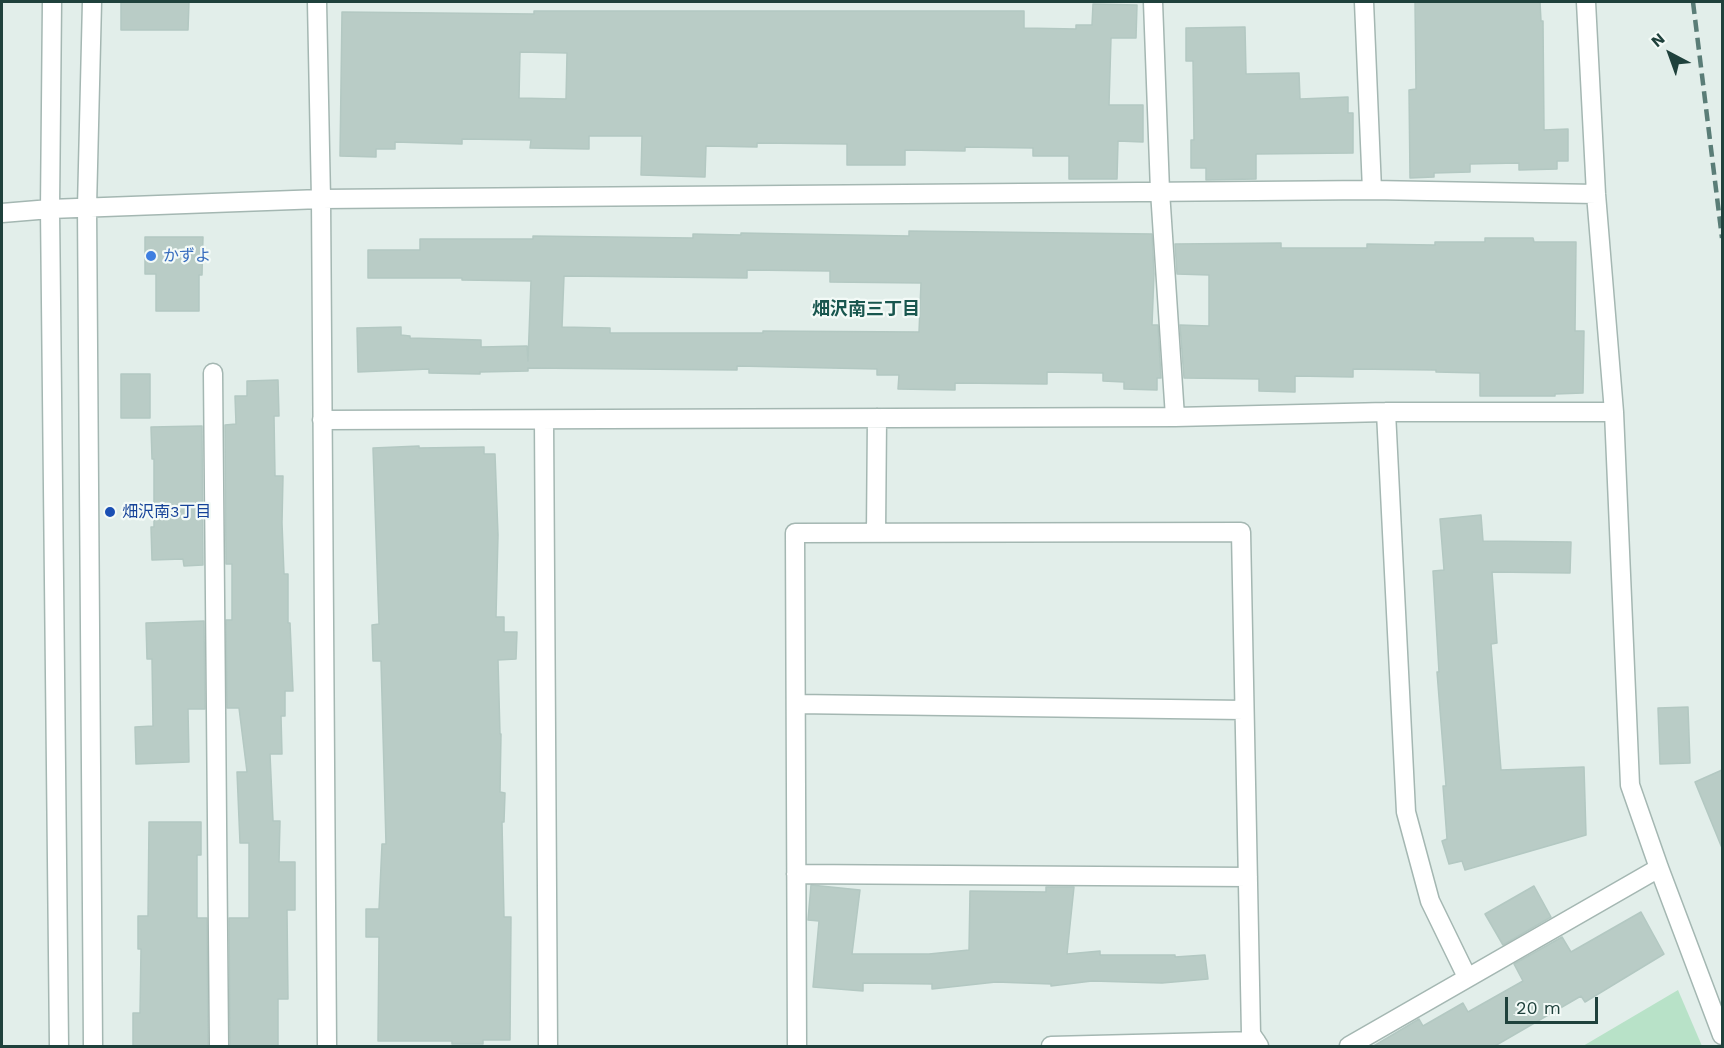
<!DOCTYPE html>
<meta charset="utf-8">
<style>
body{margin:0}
#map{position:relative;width:1724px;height:1048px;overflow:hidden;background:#e2eeea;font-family:"Work Sans",sans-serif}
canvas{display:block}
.frame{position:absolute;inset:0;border:3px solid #1f413c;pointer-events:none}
.north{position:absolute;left:1640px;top:24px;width:60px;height:60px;-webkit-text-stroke:4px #f3faf7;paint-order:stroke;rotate:319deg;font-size:16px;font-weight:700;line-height:24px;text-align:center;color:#1f413c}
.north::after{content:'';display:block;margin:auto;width:21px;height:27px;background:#1f413c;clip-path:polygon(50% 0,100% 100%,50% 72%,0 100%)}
.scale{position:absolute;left:1505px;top:997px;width:93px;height:27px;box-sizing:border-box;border:3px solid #1f413c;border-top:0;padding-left:8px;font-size:18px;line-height:21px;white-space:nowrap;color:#1f413c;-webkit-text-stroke:4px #f3faf7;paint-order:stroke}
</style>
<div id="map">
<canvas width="1724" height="1048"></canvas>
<div class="frame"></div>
<div class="north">N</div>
<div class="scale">20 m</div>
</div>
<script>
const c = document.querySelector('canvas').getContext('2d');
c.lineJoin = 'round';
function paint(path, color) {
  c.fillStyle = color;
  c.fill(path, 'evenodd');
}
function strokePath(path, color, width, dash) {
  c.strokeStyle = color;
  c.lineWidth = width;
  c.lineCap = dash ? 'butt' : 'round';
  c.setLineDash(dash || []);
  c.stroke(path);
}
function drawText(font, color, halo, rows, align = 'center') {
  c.font = font + ' "Work Sans","Noto Sans JP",sans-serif';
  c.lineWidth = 4.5;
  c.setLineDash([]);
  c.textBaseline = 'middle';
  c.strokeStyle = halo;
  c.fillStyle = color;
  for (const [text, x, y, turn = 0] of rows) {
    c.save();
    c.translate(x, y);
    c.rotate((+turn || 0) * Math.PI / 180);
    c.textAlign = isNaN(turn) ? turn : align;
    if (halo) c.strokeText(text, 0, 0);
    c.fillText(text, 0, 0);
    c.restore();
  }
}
const green = new Path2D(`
 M 1678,990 L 1702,1046 L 1583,1046 Z`);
const building = new Path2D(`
 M 121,2 L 189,2 L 188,30 L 121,30 Z
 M 1415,2 L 1540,2 L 1541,21 L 1543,21 L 1544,130 L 1568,129 L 1568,161 L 1557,161 L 1557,169 L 1519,170 L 1519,163 L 1470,164 L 1470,172 L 1434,173 L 1434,177 L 1410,178 L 1409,90 L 1416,89 Z
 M 1093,4 L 1137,5 L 1136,38 L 1111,38 L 1109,105 L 1143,105 L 1143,142 L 1118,141 L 1117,179 L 1069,179 L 1069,156 L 1033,156 L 1033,148 L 965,147 L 965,151 L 905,150 L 905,165 L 847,165 L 847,144 L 757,143 L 757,147 L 706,146 L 705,177 L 641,175 L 642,136 L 589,136 L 589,149 L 530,148 L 531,140 L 462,139 L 462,144 L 395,142 L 395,149 L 376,149 L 376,157 L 340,156 L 342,12 L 534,14 L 534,11 L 1024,11 L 1024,28 L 1076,29 L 1076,25 L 1092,25 ZM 520,52 L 567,53 L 566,99 L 519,98 Z
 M 1245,27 L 1246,74 L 1299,73 L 1300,99 L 1348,97 L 1348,113 L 1353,113 L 1353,153 L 1256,154 L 1256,179 L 1206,180 L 1206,168 L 1191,168 L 1191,140 L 1194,140 L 1193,61 L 1186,61 L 1186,28 Z
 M 909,231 L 1152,234 L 1154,274 L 1152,325 L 1158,325 L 1161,378 L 1157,378 L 1157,390 L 1124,389 L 1124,382 L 1103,381 L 1103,373 L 1047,372 L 1047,384 L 955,383 L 955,390 L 898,389 L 899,375 L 877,375 L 877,369 L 737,366 L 737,370 L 528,368 L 528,371 L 480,372 L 480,374 L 429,373 L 429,369 L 358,372 L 357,328 L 401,327 L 401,335 L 410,336 L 410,338 L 481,340 L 481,347 L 527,346 L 528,361 L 531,281 L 462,280 L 462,278 L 368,278 L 368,250 L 420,250 L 420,239 L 533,239 L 533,236 L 693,238 L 693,234 L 741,235 L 741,233 L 909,236 ZM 747,270 L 830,271 L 830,282 L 921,283 L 919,332 L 763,331 L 763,333 L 610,333 L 610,328 L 562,327 L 564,276 L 747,278 Z
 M 145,237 L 203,237 L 202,275 L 199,275 L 199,311 L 156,311 L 156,274 L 145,274 Z
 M 1485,238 L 1533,238 L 1534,242 L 1576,242 L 1575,331 L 1584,331 L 1583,393 L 1555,394 L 1555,396 L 1480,396 L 1480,373 L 1436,372 L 1436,370 L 1353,369 L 1353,377 L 1295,376 L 1295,392 L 1259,391 L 1259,379 L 1184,378 L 1180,325 L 1209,326 L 1209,275 L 1177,274 L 1175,244 L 1281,243 L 1281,248 L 1367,248 L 1367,244 L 1435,245 L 1435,242 L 1485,242 Z
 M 121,374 L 150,374 L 150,418 L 121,418 Z
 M 278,380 L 279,416 L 274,416 L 275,476 L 283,476 L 282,523 L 284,574 L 288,574 L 288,623 L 290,623 L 293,691 L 285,691 L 285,716 L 281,716 L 282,754 L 270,754 L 273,821 L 280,821 L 279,862 L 295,862 L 295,910 L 287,910 L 288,999 L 278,999 L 278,1047 L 230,1047 L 229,918 L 249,918 L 249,843 L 240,843 L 237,772 L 247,772 L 239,708 L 227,708 L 226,620 L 232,620 L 232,564 L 226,564 L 225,425 L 236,424 L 235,396 L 247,396 L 247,381 Z
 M 202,426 L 203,565 L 184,566 L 183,559 L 152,560 L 151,527 L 154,527 L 154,459 L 152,459 L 151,427 Z
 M 419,446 L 419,448 L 484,447 L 484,454 L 495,454 L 498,535 L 496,617 L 504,617 L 504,632 L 517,632 L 516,659 L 498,660 L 500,734 L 501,734 L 500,792 L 505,793 L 504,822 L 502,822 L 504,917 L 511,917 L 510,1040 L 483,1040 L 483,1044 L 452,1044 L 452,1041 L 378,1041 L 379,937 L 366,937 L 366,909 L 379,909 L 382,844 L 386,844 L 381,661 L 373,661 L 372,625 L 379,624 L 373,448 Z
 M 1481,515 L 1483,541 L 1571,542 L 1570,573 L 1492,572 L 1497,643 L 1491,644 L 1501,770 L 1584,767 L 1586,835 L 1465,870 L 1462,861 L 1449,864 L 1442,841 L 1447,839 L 1443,786 L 1446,786 L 1437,672 L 1439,672 L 1433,571 L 1444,570 L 1440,519 Z
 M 204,621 L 205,709 L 188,709 L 189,762 L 136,764 L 135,727 L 153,726 L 152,659 L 147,659 L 146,623 Z
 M 1688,707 L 1690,763 L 1660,764 L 1658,708 Z
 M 1722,770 L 1722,848 L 1695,782 Z
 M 149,822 L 201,822 L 201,855 L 197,855 L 197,918 L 207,918 L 208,1047 L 133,1046 L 133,1013 L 140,1013 L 141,949 L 138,949 L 138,916 L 148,916 Z
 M 811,885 L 860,890 L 852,954 L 929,954 L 969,950 L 970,891 L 1046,892 L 1046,887 L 1074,887 L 1067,954 L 1100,951 L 1100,955 L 1175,955 L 1175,957 L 1205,955 L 1208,979 L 1162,983 L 1092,981 L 1051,986 L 1051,984 L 996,982 L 932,989 L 932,984 L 863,983 L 863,991 L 813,987 L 819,921 L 808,920 Z
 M 1534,886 L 1551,917 L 1503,945 L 1485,914 Z
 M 1641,912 L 1664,954 L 1585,1002 L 1581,996 L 1493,1047 L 1372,1047 L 1419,1019 L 1423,1026 L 1463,1003 L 1468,1012 L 1523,981 L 1514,964 L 1562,937 L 1571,952 Z`);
const minor = new Path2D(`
 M 52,2 L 50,209 L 59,1046
 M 92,2 L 87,207 L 93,1046
 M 317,2 L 321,199 L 327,1046
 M 1153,2 L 1160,191 L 1175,417
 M 1364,2 L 1372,190
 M 1586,2 L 1596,194 L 1614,412 L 1630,785 L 1659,868 L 1722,1035
 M 2,213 L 50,209 L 321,199 L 1372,190 L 1596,194
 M 213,373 L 219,1046
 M 1386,412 L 1406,812 L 1430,901 L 1467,977
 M 322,420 L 1175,417 L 1386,412 L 1614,412
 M 544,420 L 548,1046
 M 876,533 L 877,418
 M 796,704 L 1244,710
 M 796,874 L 1248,877
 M 797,1046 L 795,533 L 1241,532 L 1251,1034 L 1259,1046
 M 1051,1046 L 1256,1041
 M 1349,1046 L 1659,868`);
const rail = new Path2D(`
 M 1693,2 L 1722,238`);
const markers = [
 [151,256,6,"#3f7fe0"],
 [110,512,6,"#1a4fb4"]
];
const shopNames = [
 ["かずよ",163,256]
];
const transitNames = [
 ["畑沢南3丁目",122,512]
];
const neighbourhoodNames = [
 ["畑沢南三丁目",866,310]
];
paint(green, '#b8e2c8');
paint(building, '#b9ccc6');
strokePath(building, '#b3c8c2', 1.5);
strokePath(minor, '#a4b7b2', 21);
strokePath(minor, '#fff', 18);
strokePath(rail, '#5a7d77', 4.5, [12, 6]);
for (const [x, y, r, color] of markers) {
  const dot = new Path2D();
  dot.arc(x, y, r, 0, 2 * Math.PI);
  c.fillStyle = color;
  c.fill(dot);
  strokePath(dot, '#f3faf7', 2);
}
drawText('16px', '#366cbe', '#f3faf7', shopNames, 'left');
drawText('16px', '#164399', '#f3faf7', transitNames, 'left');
drawText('bold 18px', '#18564e', '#f3faf7', neighbourhoodNames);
</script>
